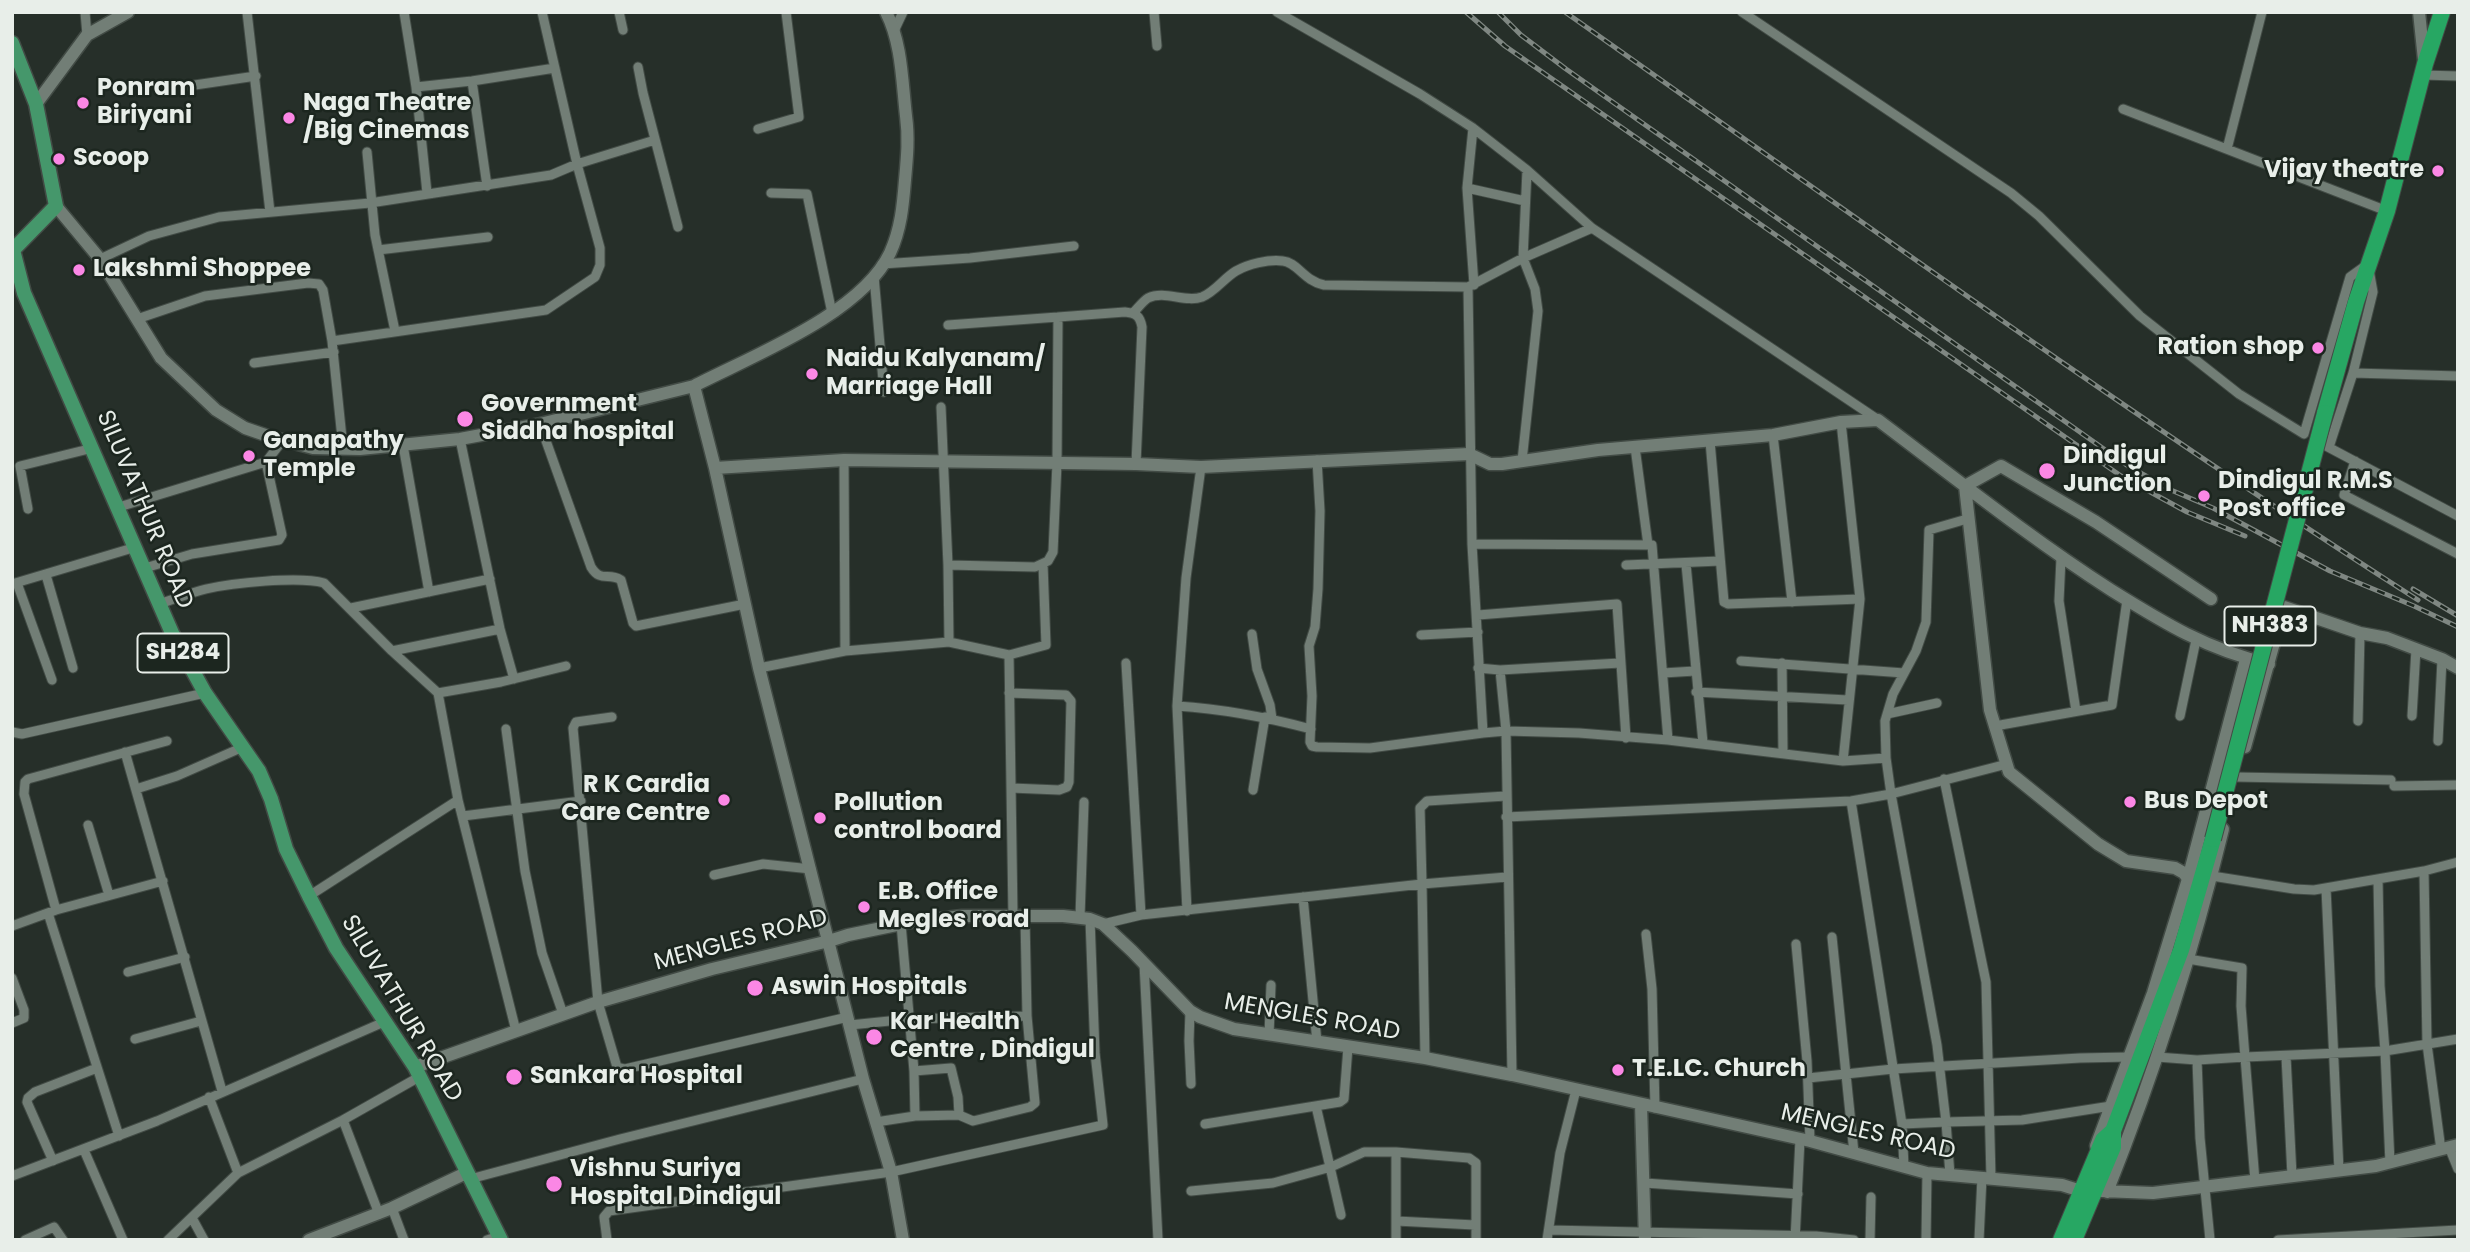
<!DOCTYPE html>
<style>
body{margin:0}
#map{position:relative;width:2470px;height:1252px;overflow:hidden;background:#262f29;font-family:Poppins,sans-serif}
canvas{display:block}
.frame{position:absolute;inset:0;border:14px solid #e8eee9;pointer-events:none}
</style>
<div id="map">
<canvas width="2470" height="1252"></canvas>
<div class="frame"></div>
</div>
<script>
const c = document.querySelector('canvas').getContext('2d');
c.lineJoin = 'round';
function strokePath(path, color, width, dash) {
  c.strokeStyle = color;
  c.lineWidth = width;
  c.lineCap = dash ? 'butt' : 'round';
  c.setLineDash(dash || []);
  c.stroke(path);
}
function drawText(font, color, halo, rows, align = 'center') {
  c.font = font + ' Poppins,sans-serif';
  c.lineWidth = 5;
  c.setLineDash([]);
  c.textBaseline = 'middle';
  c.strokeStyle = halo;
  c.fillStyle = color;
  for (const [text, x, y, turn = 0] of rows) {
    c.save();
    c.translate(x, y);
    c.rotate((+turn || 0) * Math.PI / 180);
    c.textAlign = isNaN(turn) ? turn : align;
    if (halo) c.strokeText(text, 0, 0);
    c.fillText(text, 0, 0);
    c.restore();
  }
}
const street = new Path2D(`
 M 85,12 L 87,35
 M 247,12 L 270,212
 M 404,12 L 416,87 L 427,193
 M 619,12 L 623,30
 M 1154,12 L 1157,46
 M 1277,12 L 1420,94 L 1473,128 L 1527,170 L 1592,228 L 1877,419
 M 1742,12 L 2011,193 L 2039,216 L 2140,316 L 2239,394 L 2304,434 L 2350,277 L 2368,264 L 2373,292 L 2353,373 L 2329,447
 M 895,29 L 903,12
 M 638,67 L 643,93 L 678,227
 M 2422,75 L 2458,76
 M 472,81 L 487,186
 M 188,86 L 256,76
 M 416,87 L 472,81 L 555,68
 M 2123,109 L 2387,211
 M 1473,128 L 1467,188 L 1474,285
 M 758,129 L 799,117 L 786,12
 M 2227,149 L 2262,12
 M 367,152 L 375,235 L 395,331
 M 1467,188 L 1525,201
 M 771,193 L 807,194 L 832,313
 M 378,250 L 488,237
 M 100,259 L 149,236 L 219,217 L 370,203 L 551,175 L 577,164 L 655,140
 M 882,264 L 970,258 L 1074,246
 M 874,276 L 884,392
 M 1468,287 L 1472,544 L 1483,733 L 1506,731 L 1512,1075
 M 1133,313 C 1138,308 1143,301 1148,298 C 1165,290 1185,303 1202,297 C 1215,292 1224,278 1236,271 C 1248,264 1269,259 1283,261 C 1297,262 1304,281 1324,285 L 1468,287 L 1523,258 L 1592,228
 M 137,319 L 205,296 L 308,283 L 319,284 L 323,290 L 332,341 L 343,448
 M 948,325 L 1058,317
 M 332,341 L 546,310 L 595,277 L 600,265 L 600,248 L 577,164 L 542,12
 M 254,363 L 334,352
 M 2353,373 L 2458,376
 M 941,407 L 948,565
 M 540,424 L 591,567 C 601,583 608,572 621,580 L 633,623 L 636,626 L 745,604
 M 1773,435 L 1792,602
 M 460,439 L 500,629 L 514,679
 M 1710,441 L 1724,602 L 1728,604 L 1860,599 L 1841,422
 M 403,445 L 429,592
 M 2326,446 L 2458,516
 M 1635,447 L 1648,545
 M 844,460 L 845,651 L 949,642 L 948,565 L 1035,567 L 1048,561 L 1053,552 L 1057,463 L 1058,317 L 1125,312 C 1136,313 1140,316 1142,327 L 1136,464
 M 1317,460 L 1320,511 L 1318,589 L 1315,627 L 1309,646 L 1312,696 L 1310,742 L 1312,746 L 1317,747 L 1370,748 L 1483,733
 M 1522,461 L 1538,311 L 1535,289 L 1523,258 L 1527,170
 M 2355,461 L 2344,495 L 2458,554
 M 266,462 L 283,440
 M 119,507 L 266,462 L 282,535 L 279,540 L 192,554 L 145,568
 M 28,509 L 20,466 L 93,448
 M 1472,544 L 1652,545 L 1668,740 L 1579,733 L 1506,731 L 1500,670
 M 2061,558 L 2059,601 L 2076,711
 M 1686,564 L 1703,743
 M 1626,565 L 1720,561
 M 46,575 L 73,668
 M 17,583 L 52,680
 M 12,584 L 136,547
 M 159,604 C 175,599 190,593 206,589 C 232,583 299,576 324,583 L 392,651 L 438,693 L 458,800 L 516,1031
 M 351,608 L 490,579
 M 1478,615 L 1617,604 L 1626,738
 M 1252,634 L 1257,669 L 1270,705 L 1272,719
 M 1421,635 L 1478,632
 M 949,642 L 1009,655 L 1013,917
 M 392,651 L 500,629
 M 1009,655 L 1046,645 L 1043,564
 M 1741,661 L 1904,673
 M 1126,663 L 1141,915
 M 1782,663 L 1783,753
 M 759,668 L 845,651
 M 1478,668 L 1500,670 L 1620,663
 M 1663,673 L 1695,671
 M 1696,692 L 1848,700
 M 438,693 L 501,682 L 566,666
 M 1009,693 L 1066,695 L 1071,701 L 1069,782 L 1067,787 L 1059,790 L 1011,788
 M 1177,706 C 1223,709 1266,717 1311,729
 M 1887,714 L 1937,703
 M 2180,716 L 2196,640
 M 2412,716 L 2416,649
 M 612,717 L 576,722 L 573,728 L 598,1002 L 617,1067 L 625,1069 L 848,1017
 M 2358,721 L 2360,633
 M 1995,726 L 2112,705 L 2127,600
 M 506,729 L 525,871 L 542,953 L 563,1014
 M 12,732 L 22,734 L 205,693
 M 2438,741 L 2442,659
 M 125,752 L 222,1091
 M 1886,758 L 1885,721 L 1893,694 L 1916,651 L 1926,622 L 1929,530 L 1967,519
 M 1843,761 L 1860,599
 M 2236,777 L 2391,780
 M 1944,779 L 1986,982 L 1991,1178
 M 2394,786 L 2458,785
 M 136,789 L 177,776 L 243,747
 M 1253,790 L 1265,717
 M 1506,796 L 1427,801 L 1420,808 L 1422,884 L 1507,877
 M 1851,801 L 1902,1124 L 1946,1122 L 1937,1045 L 1891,794 L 2007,764
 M 463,816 L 581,801
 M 1506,817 L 1851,801 L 1891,794 L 1886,758 L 1843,761 L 1668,740
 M 88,825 L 109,895
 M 2424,871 L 2427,1044 L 2441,1150
 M 714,875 L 763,864 L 811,869
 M 2212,876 L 2294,889 L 2314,890 L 2424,871 L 2458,862
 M 2326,888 L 2339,1171
 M 309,896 L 458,800
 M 1303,897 L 1317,1042
 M 56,910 L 24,794 L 25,782 L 28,779 L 167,741
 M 1187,911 L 1177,706 L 1186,578 L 1201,467
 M 48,913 L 119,1136
 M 1080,917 L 1084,802
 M 901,924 L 914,1071 L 915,1116
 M 1103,924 L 1141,915 L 1422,884 L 1425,1058
 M 12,926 L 56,910 L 163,881
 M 1646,934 L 1652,989 L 1655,1108
 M 1832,937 L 1854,1153
 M 1796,944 L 1807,1061 L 1810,1141
 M 2188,959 L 2242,968 L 2241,1006 L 2245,1057 L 2385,1051 L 2380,986 L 2378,879
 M 1144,963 L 1158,1240
 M 128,972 L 185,957
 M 12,978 L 24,1010 L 24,1018 L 12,1023
 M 1190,1011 L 1189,1041 L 1191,1084
 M 850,1025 L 909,1019 L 1027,1016
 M 1269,1035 L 1271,985
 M 135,1039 L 201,1021
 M 2286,1056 L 2292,1176
 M 2157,1057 L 2197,1060 L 2245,1057 L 2255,1181
 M 2197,1060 L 2200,1138 L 2210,1240
 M 914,1071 L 951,1068 L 958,1097 L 959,1115
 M 1808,1078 L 1893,1069 L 2080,1058 L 2129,1057
 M 209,1097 L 238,1173
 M 1316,1106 L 1341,1215
 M 343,1120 L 379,1214
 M 876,1122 L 915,1116 L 959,1115 L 973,1121 L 1030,1107 L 1035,1103 L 1027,1016 L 1025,917
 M 1205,1124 L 1340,1102 L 1344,1099 L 1348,1047
 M 1902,1124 L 1904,1167
 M 2449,1147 L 2458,1169
 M 84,1150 L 123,1240
 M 1396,1152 L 1396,1240
 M 53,1161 L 27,1102 L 28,1098 L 35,1092 L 97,1068
 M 2390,1163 L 2385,1051 L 2458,1039
 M 1950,1175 L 1946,1122 L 2022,1120 L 2111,1106
 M 12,1176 L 157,1121 L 384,1022
 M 470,1179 L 620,1139 L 863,1079
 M 1645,1183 L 1798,1194
 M 1191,1191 L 1273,1183 L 1331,1167 L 1364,1152 L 1396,1152 L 1469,1158 L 1476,1163 L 1476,1240
 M 392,1208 L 404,1240
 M 192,1218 L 204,1240
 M 1396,1221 L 1475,1225
 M 1549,1230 L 1816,1236 L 1854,1240
 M 25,1240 L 54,1227 L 63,1240
 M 168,1240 L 238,1173 L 343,1120 L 419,1077
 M 487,1240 L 499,1236
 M 607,1240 L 604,1217 L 609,1211 L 891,1172 L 1103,1125 L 1095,1053 L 1090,919
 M 1547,1240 L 1560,1153 L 1576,1090
 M 1795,1240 L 1800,1139
 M 1870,1240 L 1871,1197
 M 1926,1240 L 1927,1173
 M 1979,1240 L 1982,1177
 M 2278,1240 L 2458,1230`);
const secondary = new Path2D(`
 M 2419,12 L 2424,60
 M 36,104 L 87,35 L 128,12
 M 56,206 L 100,259 L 161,358 L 216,410 L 245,428 L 271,437 L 313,448 L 360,449 L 460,439 L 540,424 L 694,386 L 715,468 L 759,668 L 863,1079 L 891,1172 L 903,1240
 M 694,386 C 752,356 861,314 890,253 C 901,229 903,205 905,180 C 907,158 909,138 906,116 C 902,82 902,43 886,12
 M 715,468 L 844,460 L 1136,464 L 1201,467 L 1469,454 L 1490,464 L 1502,464 L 1598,450 L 1773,435 L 1841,422 L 1878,420 C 1955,478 2030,538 2111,590 C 2164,623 2206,649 2269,664
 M 2245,747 L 2284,607 L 2360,633 L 2387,638 L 2442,659 L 2458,668
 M 2188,879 L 2184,873 L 2175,868 L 2126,861 L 2098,844 L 2009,772 L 1990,710 L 1965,486 L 2001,466 L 2096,522 L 2211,599
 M 415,1067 L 598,1002 L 712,969 L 829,941 L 848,935 L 911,922 L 962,916 L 1063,916 L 1090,919 L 1103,924 L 1132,951 L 1190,1011 L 1200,1017 L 1234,1029 L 1425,1058 L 1512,1075 L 1810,1141 L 1927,1173 L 2062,1185 L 2081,1191
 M 1641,1105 L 1645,1240
 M 2096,1146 L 2153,993 L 2188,879 L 2246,659
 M 2102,1191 L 2153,1193 L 2376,1166 L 2458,1145
 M 2107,1192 C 2154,1074 2193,952 2223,829
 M 309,1240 L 392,1208 L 466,1173`);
const primary = new Path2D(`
 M 12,43 L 36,104 L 56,206 L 13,250 L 24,293 L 172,633 L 205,693 L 259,771 L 271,799 L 286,849 L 309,896 L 336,948 L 415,1067 L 501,1240`);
const highway = new Path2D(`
 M 2325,413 L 2356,302 L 2387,211 L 2425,64 L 2442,12
 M 2061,1240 L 2103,1140 L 2113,1131
 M 2074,1240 L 2113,1147 L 2113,1131 L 2181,950 L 2213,839`);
const rail = new Path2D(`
 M 1466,12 L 1505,46 L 2121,476 L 2187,512 L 2245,536
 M 1498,12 L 1521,35 L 1566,69 L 2128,466 L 2171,490 L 2213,508 L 2330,571 L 2414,606 L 2458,627
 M 1565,12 C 1847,211 2127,414 2418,600
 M 2413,589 L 2458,616`);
const highwayBridge = new Path2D(`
 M 2213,839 L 2325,413`);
const markers = [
 [83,103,7,"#fb87e5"],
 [289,118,7,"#fb87e5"],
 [59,159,7,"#fb87e5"],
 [2438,171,7,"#fb87e5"],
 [79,270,7,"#fb87e5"],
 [2318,348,7,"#fb87e5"],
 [812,374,7,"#fb87e5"],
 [465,419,9,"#fb87e5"],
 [249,456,7,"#fb87e5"],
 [2047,471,9,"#fb87e5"],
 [2204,496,7,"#fb87e5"],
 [724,800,7,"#fb87e5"],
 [2130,802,7,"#fb87e5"],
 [820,818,7,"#fb87e5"],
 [864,907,7,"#fb87e5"],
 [755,988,9,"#fb87e5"],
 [874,1037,9,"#fb87e5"],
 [1618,1070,7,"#fb87e5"],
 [514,1077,9,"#fb87e5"],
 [554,1184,9,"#fb87e5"]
];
const shields = [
 [2270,626,91],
 [183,653,91]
];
const shieldNames = [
 ["NH383",2270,626],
 ["SH284",183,653]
];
const poiNames = [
 ["Ponram",97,89],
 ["Biriyani",97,117],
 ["Naga Theatre",303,104],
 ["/Big Cinemas",303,132],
 ["Scoop",73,159],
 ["Vijay theatre",2424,171,"right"],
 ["Lakshmi Shoppee",93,270],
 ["Ration shop",2304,348,"right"],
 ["Naidu Kalyanam/",826,360],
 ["Marriage Hall",826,388],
 ["Government",481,405],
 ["Siddha hospital",481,433],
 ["Ganapathy",263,442],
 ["Temple",263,470],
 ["Dindigul",2063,457],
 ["Junction",2063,485],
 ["Dindigul R.M.S",2218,482],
 ["Post office",2218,510],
 ["R K Cardia",710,786,"right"],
 ["Care Centre",710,814,"right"],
 ["Bus Depot",2144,802],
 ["Pollution",834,804],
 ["control board",834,832],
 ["E.B. Office",878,893],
 ["Megles road",878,921],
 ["Aswin Hospitals",771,988],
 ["Kar Health",890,1023],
 ["Centre , Dindigul",890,1051],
 ["T.E.LC. Church",1632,1070],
 ["Sankara Hospital",530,1077],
 ["Vishnu Suriya",570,1170],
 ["Hospital Dindigul",570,1198]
];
const streetNames = [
 ["SILUVATHUR ROAD",144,510,67],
 ["MENGLES ROAD",741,941,-15],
 ["SILUVATHUR ROAD",401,1009,59],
 ["MENGLES ROAD",1312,1018,10],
 ["MENGLES ROAD",1868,1133,13]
];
strokePath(street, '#424b45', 11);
strokePath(secondary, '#424b45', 15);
strokePath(primary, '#424b45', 17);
strokePath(highway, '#424b45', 18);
strokePath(street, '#727e76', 9);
strokePath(secondary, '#727e76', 12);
strokePath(primary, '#45976b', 14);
strokePath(highway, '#27a763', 16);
strokePath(rail, '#7f8782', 5);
strokePath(rail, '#1c261f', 2.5, [8]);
strokePath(highwayBridge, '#424b45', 18, []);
strokePath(highwayBridge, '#27a763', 16);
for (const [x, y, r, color] of markers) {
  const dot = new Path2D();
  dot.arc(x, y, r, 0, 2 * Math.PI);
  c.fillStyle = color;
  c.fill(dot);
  strokePath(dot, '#1c261f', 2.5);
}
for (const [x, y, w] of shields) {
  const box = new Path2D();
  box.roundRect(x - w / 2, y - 19.5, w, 39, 5);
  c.fillStyle = '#1c261f';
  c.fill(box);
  strokePath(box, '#e8eee9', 2);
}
drawText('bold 23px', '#e8eee9', null, shieldNames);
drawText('bold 24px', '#e8eee9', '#1c261f', poiNames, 'left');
drawText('24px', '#e8eee9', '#1c261f', streetNames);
</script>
